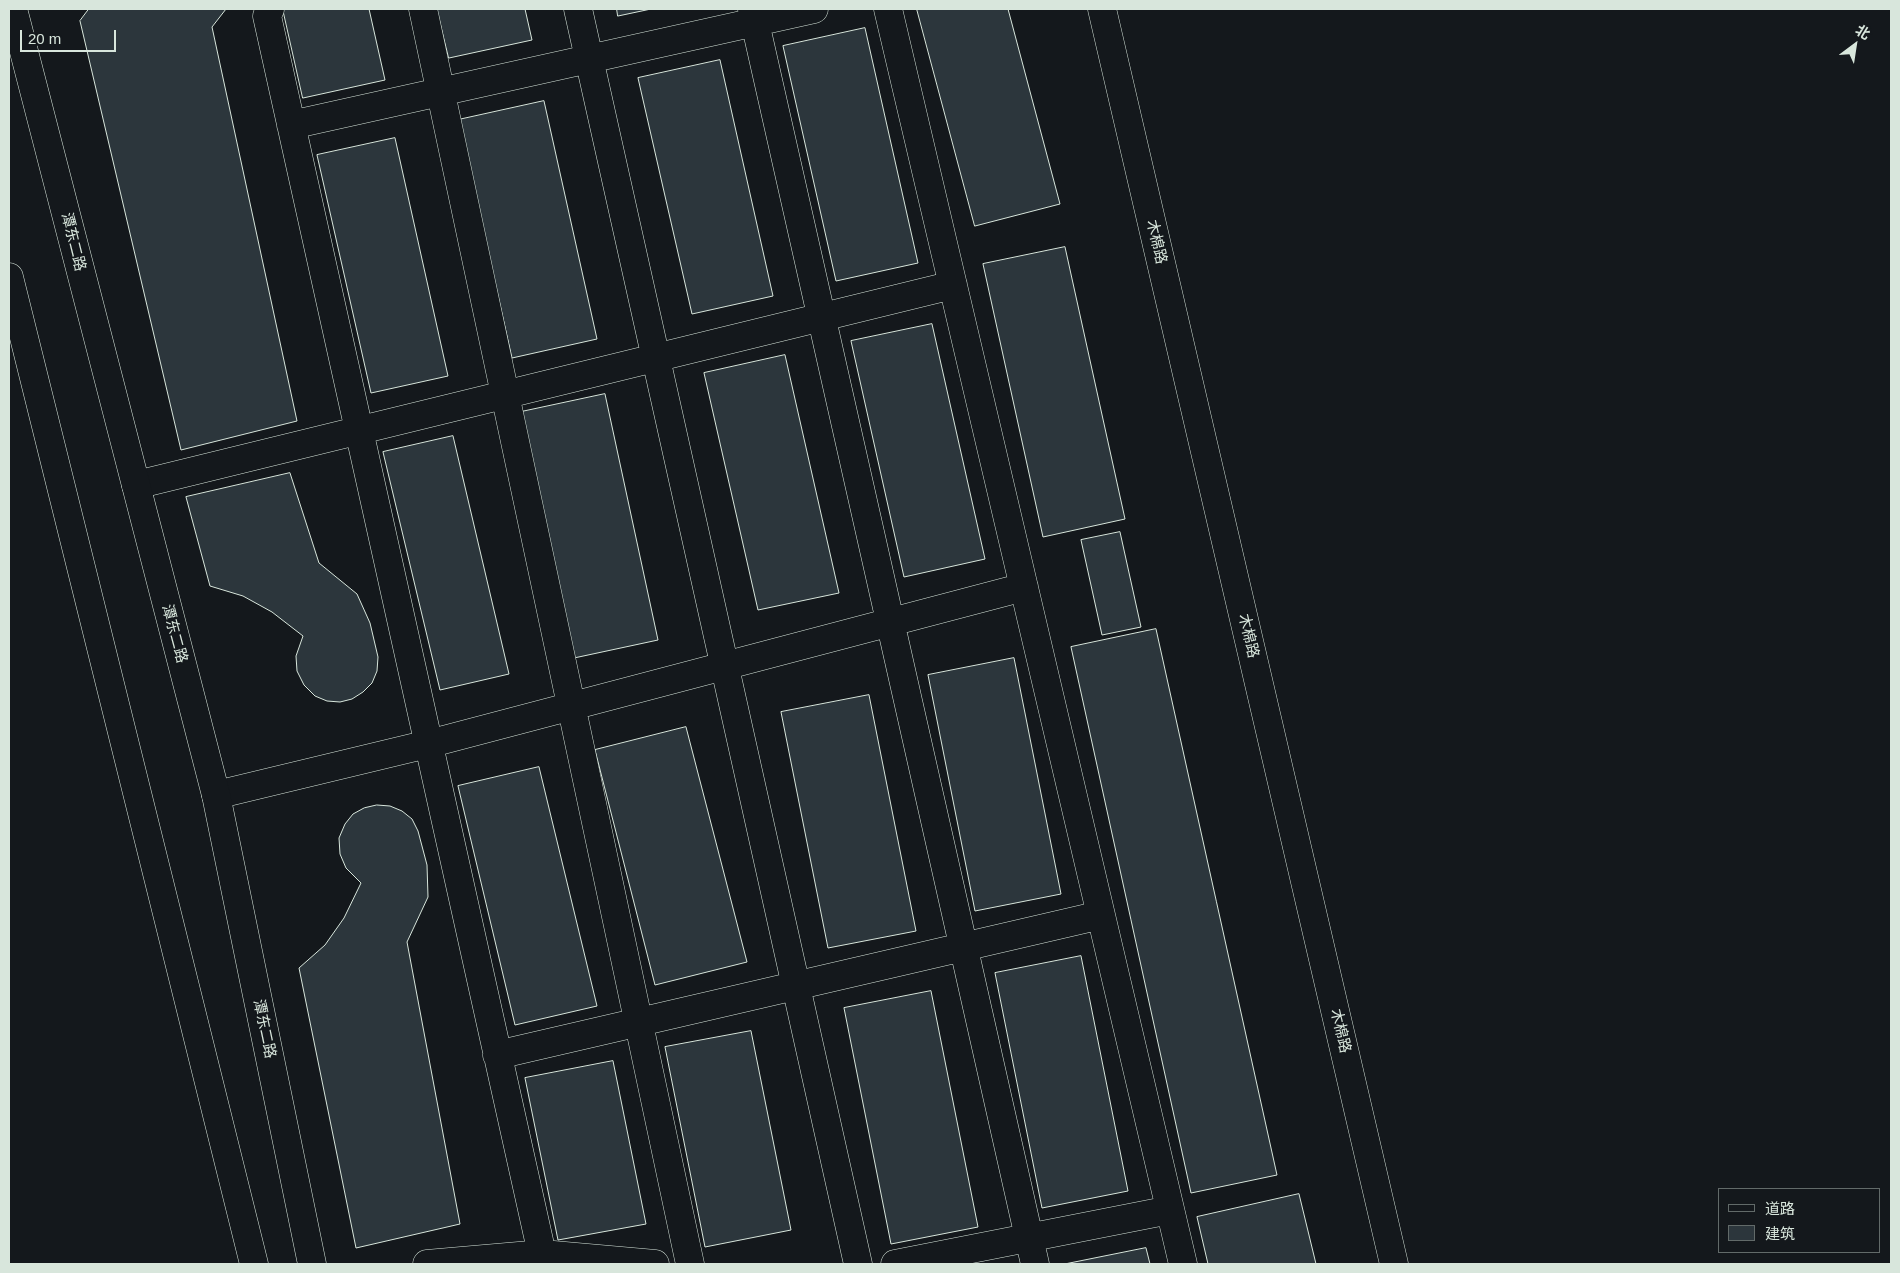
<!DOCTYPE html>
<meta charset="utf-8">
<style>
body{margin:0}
#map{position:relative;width:1900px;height:1273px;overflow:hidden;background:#14181c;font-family:Helvetica,"Noto Sans SC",sans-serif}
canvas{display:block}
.frame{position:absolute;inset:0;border:10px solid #d8e6dc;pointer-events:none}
.legend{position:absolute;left:1718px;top:1188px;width:162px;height:65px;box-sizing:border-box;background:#14181c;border:1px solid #626a69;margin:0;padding:6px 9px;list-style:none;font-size:15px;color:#d8e6dc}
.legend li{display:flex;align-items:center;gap:10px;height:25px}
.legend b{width:25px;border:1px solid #626a69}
.north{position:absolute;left:1830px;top:20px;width:50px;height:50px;-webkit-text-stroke:4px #14181c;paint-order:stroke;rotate:31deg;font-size:14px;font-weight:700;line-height:20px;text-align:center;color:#d8e6dc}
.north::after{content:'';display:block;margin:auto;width:18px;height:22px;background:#d8e6dc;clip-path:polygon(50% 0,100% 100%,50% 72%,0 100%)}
.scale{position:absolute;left:20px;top:30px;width:96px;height:22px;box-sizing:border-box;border:2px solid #d8e6dc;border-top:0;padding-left:6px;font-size:15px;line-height:18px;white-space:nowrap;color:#d8e6dc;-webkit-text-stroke:4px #14181c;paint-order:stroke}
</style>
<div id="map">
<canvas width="1900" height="1273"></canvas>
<div class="frame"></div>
<ul class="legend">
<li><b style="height:6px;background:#14181c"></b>道路</li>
<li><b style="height:14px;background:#2c363c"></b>建筑</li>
</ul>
<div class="north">北</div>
<div class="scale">20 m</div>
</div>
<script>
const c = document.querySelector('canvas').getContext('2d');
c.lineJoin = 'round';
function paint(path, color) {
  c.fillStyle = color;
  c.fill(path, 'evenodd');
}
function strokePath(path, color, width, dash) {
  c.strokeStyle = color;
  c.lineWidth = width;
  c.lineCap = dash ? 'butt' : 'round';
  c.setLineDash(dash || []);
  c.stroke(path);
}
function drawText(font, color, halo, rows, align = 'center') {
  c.font = font + ' Helvetica,"Noto Sans SC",sans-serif';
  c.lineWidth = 4;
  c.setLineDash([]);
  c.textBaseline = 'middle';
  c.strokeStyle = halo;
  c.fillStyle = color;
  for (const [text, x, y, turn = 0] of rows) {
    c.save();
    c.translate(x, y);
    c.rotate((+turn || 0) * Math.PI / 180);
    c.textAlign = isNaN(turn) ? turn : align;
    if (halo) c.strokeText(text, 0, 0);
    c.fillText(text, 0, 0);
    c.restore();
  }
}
const building = new Path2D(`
 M 89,9 L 226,9 L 212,27 L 297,421 L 181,450 L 80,21 Z
 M 283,9 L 369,9 L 385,80 L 303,98 Z
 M 437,9 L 525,9 L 532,40 L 449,58 Z
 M 617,9 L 651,9 L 618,16 Z
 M 917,9 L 1008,9 L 1060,204 L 975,226 Z
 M 865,28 L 918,263 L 836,281 L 783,46 Z
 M 720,60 L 773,296 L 692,314 L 638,78 Z
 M 544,101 L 597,339 L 512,358 L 458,120 Z
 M 395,138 L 448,376 L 371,393 L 317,155 Z
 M 1065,247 L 1125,519 L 1043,537 L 983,264 Z
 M 932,324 L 985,559 L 904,577 L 851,341 Z
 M 785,355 L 839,593 L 758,610 L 704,373 Z
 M 605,394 L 658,640 L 574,658 L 521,412 Z
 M 453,436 L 509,674 L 440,690 L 383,452 Z
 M 290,473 L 319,563 L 357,594 L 370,623 L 378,657 L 377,671 L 372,683 L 363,692 L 352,699 L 340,702 L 327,701 L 315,696 L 304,685 L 297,671 L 296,656 L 303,636 L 272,612 L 243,596 L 210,586 L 186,497 Z
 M 1120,532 L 1141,627 L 1102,635 L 1081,540 Z
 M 1156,629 L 1277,1175 L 1191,1193 L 1071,647 Z
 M 1014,658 L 1061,894 L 975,911 L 928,675 Z
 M 869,695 L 916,931 L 828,948 L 781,712 Z
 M 686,727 L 747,962 L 655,985 L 595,750 Z
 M 539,767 L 597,1006 L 515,1025 L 458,786 Z
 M 377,805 L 390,806 L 402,811 L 412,819 L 418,831 L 427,865 L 428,897 L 407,942 L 460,1224 L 356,1248 L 299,968 L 325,945 L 344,918 L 361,883 L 346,868 L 340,854 L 339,838 L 345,824 L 353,814 L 364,808 Z
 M 1081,956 L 1128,1191 L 1042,1208 L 995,973 Z
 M 931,991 L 978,1227 L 891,1244 L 844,1008 Z
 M 751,1031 L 791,1230 L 705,1247 L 665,1047 Z
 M 613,1061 L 646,1224 L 558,1240 L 525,1078 Z
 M 1299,1194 L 1316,1264 L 1208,1264 L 1197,1217 Z
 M 1146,1248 L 1150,1264 L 1065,1264 Z`);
const minor = new Path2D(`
 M 270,9 L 267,16 L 542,1254
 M 423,9 L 690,1264
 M 578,9 L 858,1264
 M 752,9 L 1035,1264
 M 888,9 L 1183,1264
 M 291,125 L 814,9
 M 136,485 L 953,285
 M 216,795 L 428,744 L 1024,587
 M 497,1055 L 1101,915
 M 427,1264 L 542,1254 L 655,1264
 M 895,1264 L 1170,1210`);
const tertiary = new Path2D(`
 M 1102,9 L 1394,1264`);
const trunk = new Path2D(`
 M 13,9 L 216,795 L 312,1264
 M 9,277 L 254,1264`);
const streetNames = [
 ["潭东二路",73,242,76],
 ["木棉路",1156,242,77],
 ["潭东二路",174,634,75],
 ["木棉路",1248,636,77],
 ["潭东二路",264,1029,78],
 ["木棉路",1340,1031,77]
];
paint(building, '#2c363c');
strokePath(building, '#d8e6dc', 1);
strokePath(minor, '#d8e6dc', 29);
strokePath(tertiary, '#d8e6dc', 29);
strokePath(trunk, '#d8e6dc', 29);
strokePath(minor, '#14181c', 28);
strokePath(tertiary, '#14181c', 28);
strokePath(trunk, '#14181c', 28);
drawText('15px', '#d8e6dc', '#14181c', streetNames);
</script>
